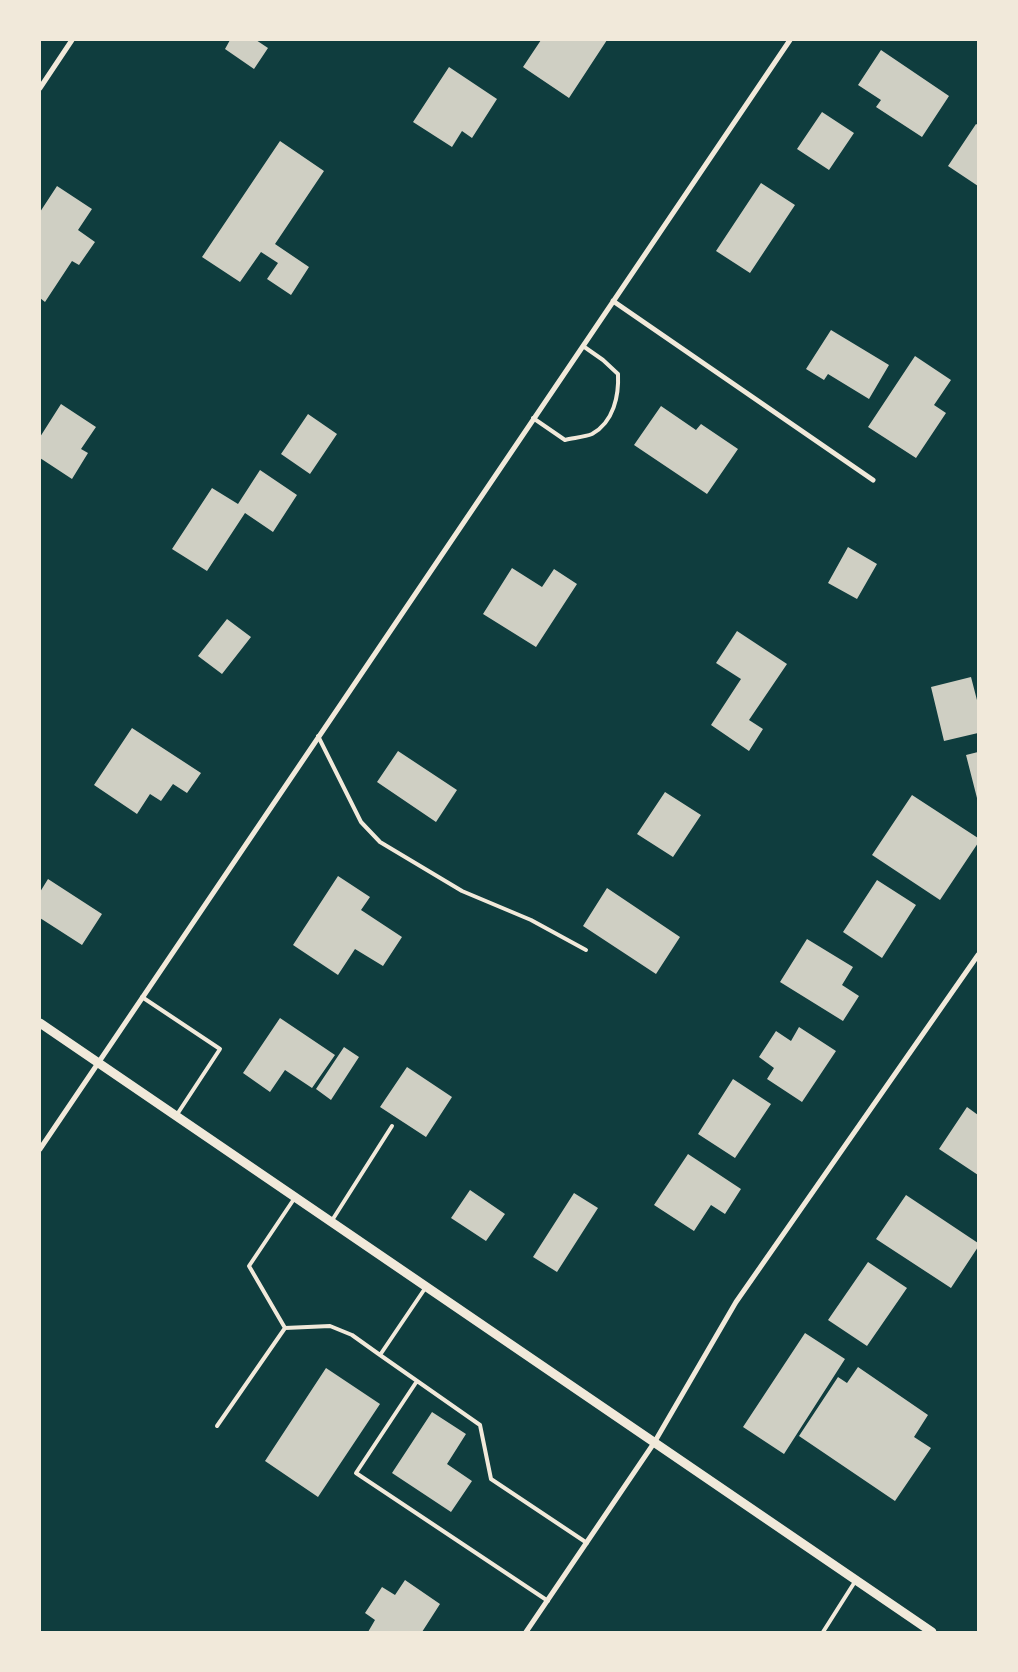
<!DOCTYPE html>
<style>
body{margin:0}
#map{position:relative;width:1018px;height:1672px;overflow:hidden;background:#0f3d3e;font-family:"Space Grotesk",sans-serif}
canvas{display:block}
.frame{position:absolute;inset:0;border:41px solid #f1e9da;pointer-events:none}
</style>
<div id="map">
<canvas width="1018" height="1672"></canvas>
<div class="frame"></div>
</div>
<script>
const c = document.querySelector('canvas').getContext('2d');
c.lineJoin = 'round';
function paint(path, color) {
  c.fillStyle = color;
  c.fill(path, 'evenodd');
}
function strokePath(path, color, width, dash) {
  c.strokeStyle = color;
  c.lineWidth = width;
  c.lineCap = dash ? 'butt' : 'round';
  c.setLineDash(dash || []);
  c.stroke(path);
}
const building = new Path2D(`
 M 230,40 L 256,40 L 268,48 L 254,69 L 225,49 Z
 M 541,40 L 607,40 L 569,98 L 523,67 Z
 M 881,50 L 949,96 L 922,137 L 876,107 L 881,100 L 858,85 Z
 M 449,67 L 497,99 L 472,138 L 462,131 L 452,147 L 413,122 Z
 M 822,112 L 854,133 L 829,170 L 797,149 Z
 M 976,124 L 978,125 L 978,186 L 948,166 Z
 M 280,141 L 324,171 L 275,244 L 309,267 L 291,295 L 267,279 L 278,263 L 261,252 L 240,282 L 202,257 Z
 M 761,183 L 795,205 L 750,273 L 716,251 Z
 M 57,186 L 92,209 L 78,230 L 95,242 L 79,265 L 72,261 L 45,302 L 40,298 L 40,212 Z
 M 831,330 L 889,365 L 869,399 L 828,374 L 824,380 L 806,369 Z
 M 915,356 L 951,380 L 934,405 L 946,413 L 916,458 L 868,427 Z
 M 61,404 L 96,427 L 81,449 L 88,453 L 72,479 L 40,458 L 40,437 Z
 M 661,406 L 696,430 L 701,424 L 738,449 L 707,494 L 634,445 Z
 M 308,414 L 337,434 L 310,474 L 281,454 Z
 M 260,470 L 297,495 L 273,532 L 245,513 L 207,571 L 172,549 L 212,488 L 238,504 Z
 M 848,547 L 877,564 L 857,599 L 828,583 Z
 M 512,568 L 542,587 L 554,569 L 577,584 L 536,647 L 483,614 Z
 M 227,619 L 251,637 L 222,674 L 198,656 Z
 M 737,631 L 787,664 L 749,720 L 763,729 L 749,751 L 711,725 L 741,679 L 716,663 Z
 M 971,677 L 978,704 L 978,733 L 944,741 L 931,687 Z
 M 132,728 L 201,773 L 187,793 L 173,784 L 161,801 L 150,794 L 137,814 L 94,785 Z
 M 398,751 L 457,790 L 436,822 L 377,782 Z
 M 978,752 L 978,798 L 977,798 L 966,755 Z
 M 665,792 L 701,815 L 673,857 L 637,834 Z
 M 912,795 L 978,838 L 978,843 L 940,900 L 872,855 Z
 M 338,876 L 370,897 L 361,910 L 402,937 L 383,966 L 355,949 L 338,975 L 293,945 Z
 M 48,879 L 102,914 L 82,945 L 40,918 L 40,892 Z
 M 877,880 L 916,905 L 882,958 L 843,932 Z
 M 607,888 L 680,937 L 656,974 L 583,926 Z
 M 807,939 L 853,967 L 842,985 L 859,996 L 843,1021 L 780,982 Z
 M 280,1018 L 335,1055 L 312,1088 L 285,1070 L 270,1092 L 243,1073 Z
 M 799,1027 L 836,1051 L 802,1102 L 767,1079 L 774,1068 L 759,1057 L 776,1031 L 791,1041 Z
 M 344,1047 L 359,1057 L 331,1100 L 316,1089 Z
 M 407,1067 L 452,1097 L 426,1137 L 380,1107 Z
 M 733,1079 L 771,1104 L 735,1158 L 698,1134 Z
 M 967,1107 L 978,1115 L 978,1175 L 939,1149 Z
 M 688,1154 L 741,1189 L 725,1214 L 711,1205 L 694,1231 L 654,1205 Z
 M 470,1190 L 505,1214 L 486,1241 L 451,1218 Z
 M 574,1193 L 598,1208 L 557,1272 L 533,1257 Z
 M 906,1195 L 978,1243 L 978,1247 L 951,1288 L 876,1239 Z
 M 868,1262 L 907,1288 L 867,1346 L 828,1320 Z
 M 805,1333 L 845,1359 L 784,1454 L 743,1427 Z
 M 858,1367 L 928,1415 L 914,1437 L 931,1448 L 895,1501 L 799,1436 L 838,1377 L 847,1383 Z
 M 326,1368 L 380,1404 L 318,1497 L 265,1461 Z
 M 432,1412 L 466,1434 L 447,1464 L 472,1481 L 451,1512 L 392,1473 Z
 M 405,1580 L 440,1604 L 422,1632 L 368,1632 L 375,1620 L 365,1613 L 382,1587 L 395,1595 Z`);
const service = new Path2D(`
 M 533,418 L 565,440 C 573,438 585,437 592,434 C 614,422 619,395 618,374 L 603,360 L 583,346
 M 318,736 L 361,822 L 380,842 L 462,891 L 531,920 L 586,950
 M 142,997 L 220,1049 L 176,1116
 M 331,1222 L 392,1126
 M 426,1287 L 380,1355 L 480,1425 L 491,1479 L 587,1543
 M 285,1328 L 249,1266 L 294,1199
 M 417,1381 L 356,1473 L 548,1601
 M 217,1426 L 285,1328 L 330,1326 L 352,1335 L 380,1355
 M 823,1632 L 856,1580`);
const minor = new Path2D(`
 M 40,88 L 72,40
 M 613,301 L 873,480
 M 40,1149 L 790,40
 M 526,1632 L 654,1443 L 736,1302 L 978,955`);
const tertiary = new Path2D(`
 M 40,1023 L 932,1632`);
paint(building, '#cfcfc3');
strokePath(service, '#f1e9da', 4);
strokePath(minor, '#f1e9da', 5);
strokePath(tertiary, '#f1e9da', 9);
</script>
